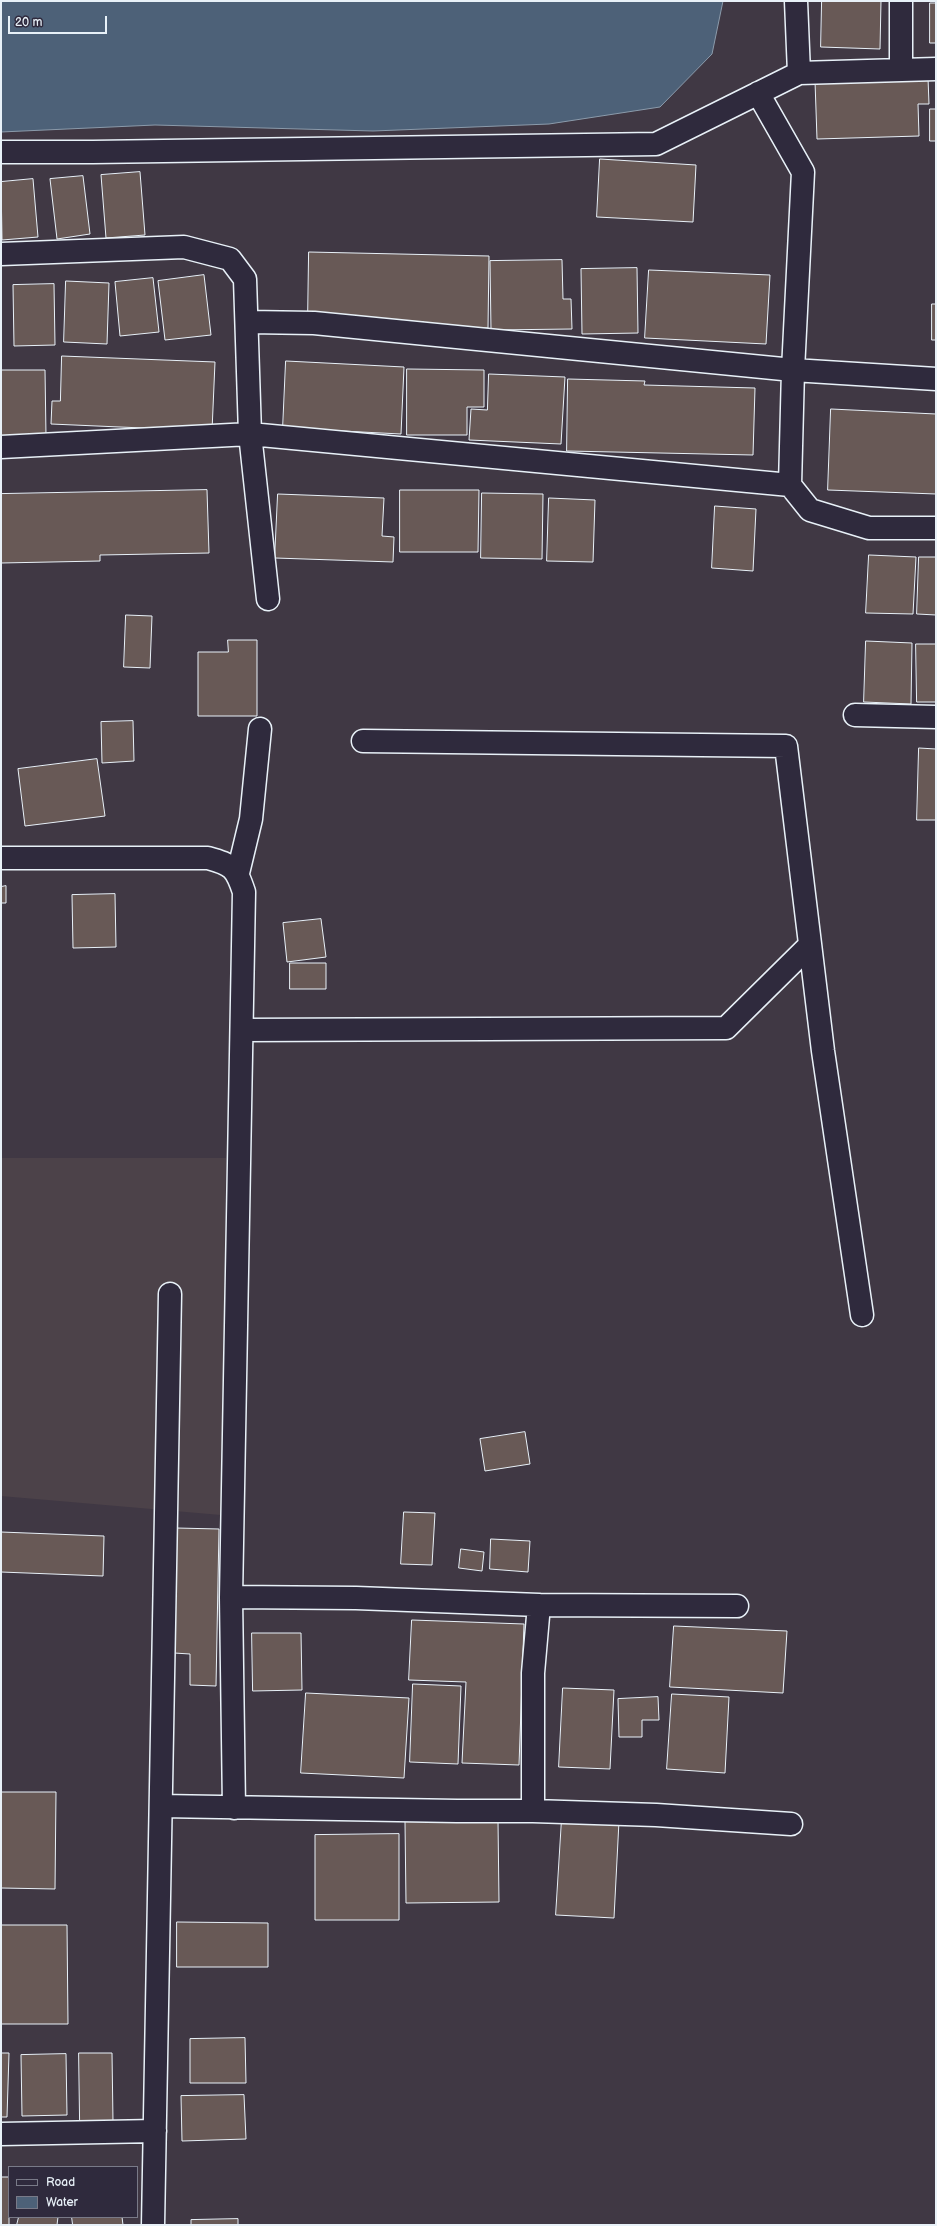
<!DOCTYPE html>
<style>
body{margin:0}
#map{position:relative;width:937px;height:2226px;overflow:hidden;background:#403844;font-family:"Balsamiq Sans",sans-serif}
canvas{display:block}
.frame{position:absolute;inset:0;border:2px solid #e8f1f8;pointer-events:none}
.legend{position:absolute;left:8px;top:2166px;width:130px;height:52px;box-sizing:border-box;background:#2f2a3d;border:1px solid #797a88;margin:0;padding:5px 7px;list-style:none;font-size:12px;color:#e8f1f8}
.legend li{display:flex;align-items:center;gap:8px;height:20px}
.legend b{width:20px;border:1px solid #797a88}
.scale{position:absolute;left:8px;top:16px;width:99px;height:18px;box-sizing:border-box;border:2px solid #e8f1f8;border-top:0;padding-left:5px;font-size:12px;line-height:14px;white-space:nowrap;color:#e8f1f8;-webkit-text-stroke:3px #2f2a3d;paint-order:stroke}
</style>
<div id="map">
<canvas width="937" height="2226"></canvas>
<div class="frame"></div>
<ul class="legend">
<li><b style="height:5px;background:#2f2a3d"></b>Road</li>
<li><b style="height:11px;background:#4d6178"></b>Water</li>
</ul>
<div class="scale">20 m</div>
</div>
<script>
const c = document.querySelector('canvas').getContext('2d');
c.lineJoin = 'round';
function paint(path, color) {
  c.fillStyle = color;
  c.fill(path, 'evenodd');
}
function strokePath(path, color, width, dash) {
  c.strokeStyle = color;
  c.lineWidth = width;
  c.lineCap = dash ? 'butt' : 'round';
  c.setLineDash(dash || []);
  c.stroke(path);
}
const built = new Path2D(`
 M 1,1158 L 226,1158 L 221,1515 L 1,1496 Z`);
const water = new Path2D(`
 M 1,1 L 723,1 L 712,54 L 660,107 L 549,124 L 373,131 L 155,125 L 1,132 Z`);
const building = new Path2D(`
 M 822,1 L 881,1 L 880,49 L 821,47 Z
 M 930,3 L 936,3 L 936,43 L 930,43 Z
 M 928,78 L 929,104 L 918,104 L 919,136 L 817,139 L 815,81 Z
 M 930,109 L 936,109 L 936,141 L 930,141 Z
 M 600,159 L 696,165 L 693,222 L 597,217 Z
 M 140,172 L 145,235 L 106,238 L 101,175 Z
 M 83,176 L 90,234 L 57,239 L 50,179 Z
 M 33,179 L 38,237 L 2,240 L 1,182 Z
 M 309,252 L 489,256 L 488,328 L 424,327 L 424,322 L 308,319 Z
 M 562,260 L 563,299 L 571,299 L 572,329 L 491,330 L 490,261 Z
 M 637,268 L 638,333 L 582,334 L 581,269 Z
 M 649,270 L 770,275 L 766,344 L 645,338 Z
 M 204,275 L 211,335 L 165,340 L 158,281 Z
 M 153,278 L 159,332 L 120,336 L 115,282 Z
 M 66,281 L 109,283 L 107,344 L 64,342 Z
 M 54,284 L 55,345 L 14,346 L 13,285 Z
 M 932,304 L 936,304 L 936,340 L 932,340 Z
 M 62,356 L 215,362 L 212,431 L 51,424 L 52,401 L 60,401 Z
 M 286,361 L 404,367 L 401,434 L 283,428 Z
 M 407,369 L 484,370 L 484,407 L 467,407 L 467,435 L 407,435 Z
 M 1,370 L 45,370 L 46,436 L 1,436 Z
 M 489,374 L 565,377 L 561,444 L 469,440 L 471,409 L 487,410 Z
 M 568,379 L 645,381 L 644,385 L 755,388 L 753,455 L 567,451 Z
 M 831,409 L 936,414 L 936,494 L 828,490 Z
 M 207,490 L 209,553 L 100,555 L 100,561 L 1,563 L 1,494 Z
 M 400,490 L 479,490 L 478,552 L 400,552 Z
 M 482,493 L 543,494 L 542,559 L 481,558 Z
 M 278,494 L 384,498 L 382,536 L 394,537 L 393,562 L 275,558 Z
 M 549,498 L 595,500 L 593,562 L 547,561 Z
 M 715,506 L 756,509 L 753,571 L 712,568 Z
 M 869,555 L 916,557 L 913,614 L 866,613 Z
 M 919,557 L 936,557 L 936,615 L 917,614 Z
 M 126,615 L 152,616 L 150,668 L 124,667 Z
 M 228,640 L 257,640 L 257,716 L 198,716 L 198,652 L 228,652 Z
 M 866,641 L 912,643 L 911,704 L 864,702 Z
 M 916,644 L 936,644 L 936,702 L 917,702 Z
 M 133,721 L 134,761 L 102,763 L 101,722 Z
 M 919,748 L 936,749 L 936,820 L 917,820 Z
 M 97,759 L 105,816 L 25,826 L 18,769 Z
 M 6,886 L 6,903 L 1,903 L 1,887 Z
 M 115,894 L 116,947 L 73,948 L 72,895 Z
 M 321,919 L 326,957 L 287,962 L 283,923 Z
 M 290,963 L 326,963 L 326,989 L 290,989 Z
 M 525,1432 L 530,1464 L 485,1471 L 480,1439 Z
 M 404,1512 L 435,1513 L 432,1565 L 401,1564 Z
 M 176,1528 L 219,1529 L 216,1686 L 190,1685 L 190,1654 L 174,1653 Z
 M 1,1532 L 104,1536 L 103,1576 L 1,1572 Z
 M 491,1539 L 530,1541 L 528,1572 L 490,1569 Z
 M 461,1549 L 484,1552 L 482,1571 L 459,1568 Z
 M 412,1620 L 524,1624 L 519,1765 L 462,1763 L 466,1682 L 409,1680 Z
 M 674,1626 L 787,1631 L 783,1693 L 670,1687 Z
 M 252,1633 L 301,1633 L 302,1690 L 253,1691 Z
 M 413,1684 L 461,1686 L 458,1764 L 410,1762 Z
 M 563,1688 L 614,1690 L 610,1769 L 559,1767 Z
 M 306,1693 L 409,1698 L 404,1778 L 301,1773 Z
 M 672,1694 L 729,1697 L 725,1773 L 667,1769 Z
 M 658,1697 L 659,1720 L 642,1720 L 642,1737 L 619,1737 L 618,1699 Z
 M 1,1792 L 56,1792 L 55,1889 L 1,1888 Z
 M 562,1818 L 619,1821 L 614,1918 L 556,1915 Z
 M 498,1820 L 499,1902 L 406,1903 L 405,1821 Z
 M 399,1834 L 399,1920 L 315,1920 L 315,1835 Z
 M 177,1922 L 268,1923 L 268,1967 L 177,1967 Z
 M 1,1925 L 67,1925 L 68,2024 L 1,2024 Z
 M 245,2038 L 246,2083 L 190,2083 L 190,2039 Z
 M 1,2053 L 9,2053 L 7,2117 L 1,2117 Z
 M 79,2053 L 112,2053 L 113,2122 L 80,2122 Z
 M 66,2054 L 67,2115 L 22,2116 L 21,2055 Z
 M 244,2095 L 246,2139 L 182,2141 L 181,2096 Z
 M 1,2177 L 9,2177 L 9,2225 L 1,2225 Z
 M 19,2217 L 58,2217 L 57,2225 L 17,2225 Z
 M 72,2217 L 122,2217 L 123,2225 L 73,2225 Z
 M 238,2219 L 238,2225 L 191,2225 L 191,2220 Z`);
const street = new Path2D(`
 M 901,1 L 901,70
 M 799,73 L 936,69
 M 758,93 L 803,172 L 793,370 L 936,379
 M 1,152 L 93,152 L 656,144 L 799,73 L 796,1
 M 1,254 L 184,247 L 230,259 L 245,279 L 250,434 L 268,599
 M 248,322 L 314,323 L 793,370 L 790,485 L 810,510 L 869,528 L 936,528
 M 1,447 L 250,434 L 790,485
 M 855,715 L 936,717
 M 363,741 L 786,746 L 823,1051 L 862,1315
 M 1,858 L 208,858 C 233,865 236,868 244,892 L 231,1597 L 234,1808
 M 238,873 L 251,819 L 260,729
 M 243,1030 L 726,1028 L 810,945
 M 231,1597 L 356,1598 L 539,1605 L 737,1606
 M 161,1806 L 457,1811 L 533,1811 L 656,1815 L 791,1824
 M 533,1811 L 533,1673 L 539,1605
 M 1,2134 L 155,2131
 M 153,2225 L 170,1294`);
paint(built, '#4c4249');
paint(water, '#4d6178');
strokePath(water, '#8b9bab', 1);
paint(building, '#685956');
strokePath(building, '#e8f1f8', 1);
strokePath(street, '#e8f1f8', 25);
strokePath(street, '#2f2a3d', 22);
</script>
